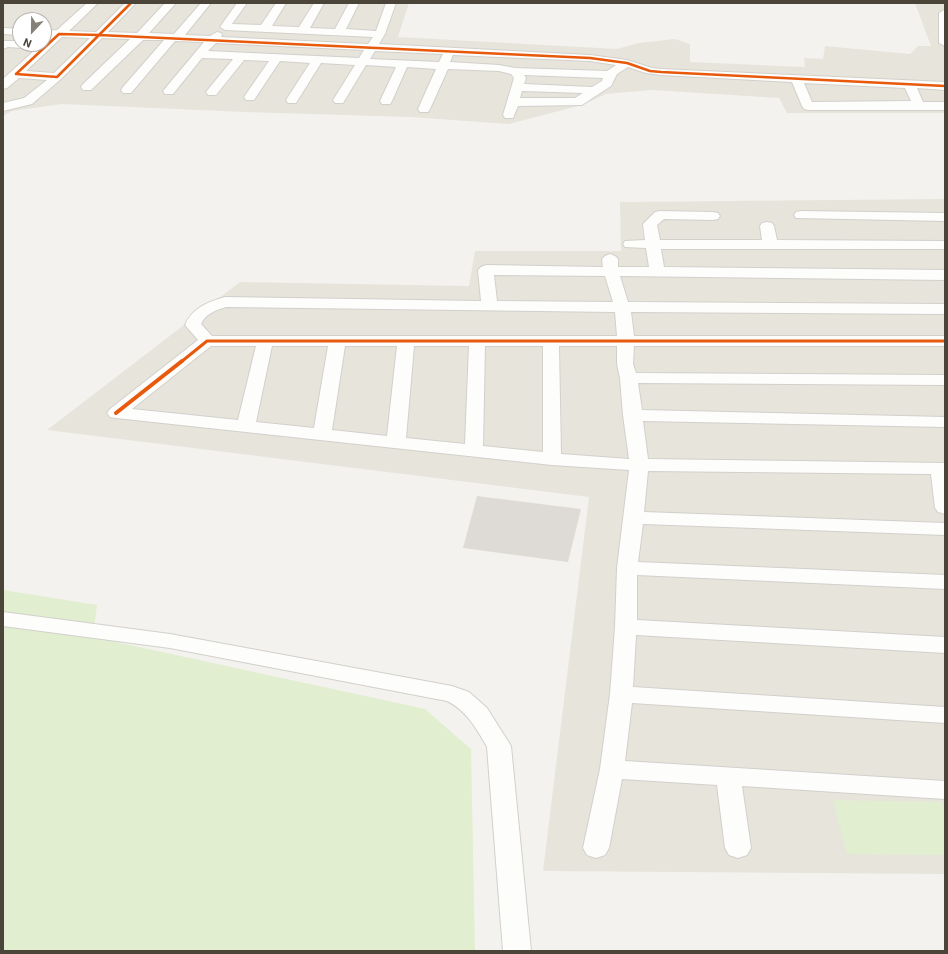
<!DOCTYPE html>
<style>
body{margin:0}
#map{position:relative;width:948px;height:954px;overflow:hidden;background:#f4f2ee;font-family:Roboto,sans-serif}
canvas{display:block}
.frame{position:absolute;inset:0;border:4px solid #4b4439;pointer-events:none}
.north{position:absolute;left:12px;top:12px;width:40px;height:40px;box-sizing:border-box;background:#fff;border:1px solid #b7b4b0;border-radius:50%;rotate:202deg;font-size:11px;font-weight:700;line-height:16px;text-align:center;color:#4b4439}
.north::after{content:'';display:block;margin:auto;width:14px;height:18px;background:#868178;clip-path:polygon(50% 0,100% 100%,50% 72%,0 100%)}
</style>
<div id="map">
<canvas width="948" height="954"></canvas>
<div class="frame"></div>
<div class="north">N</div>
</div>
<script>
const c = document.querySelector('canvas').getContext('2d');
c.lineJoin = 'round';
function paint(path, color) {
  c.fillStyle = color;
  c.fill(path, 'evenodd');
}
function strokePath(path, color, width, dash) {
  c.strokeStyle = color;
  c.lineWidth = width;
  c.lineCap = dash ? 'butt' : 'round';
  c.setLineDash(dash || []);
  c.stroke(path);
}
const residential = new Path2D(`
 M 3,3 L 409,3 L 398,37 L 617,49 L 639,43 L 675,39 L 690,44 L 690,62 L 805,67 L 804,58 L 823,59 L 825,46 L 910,54 L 918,46 L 931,46 L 915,3 L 945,3 L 945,113 L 787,113 L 779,98 L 652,90 L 606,94 L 582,105 L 509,124 L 410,117 L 245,112 L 62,104 L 12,111 L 3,116 ZM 20,20 L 44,20 L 44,44 L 20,44 Z
 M 945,199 L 945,874 L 543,871 L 589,497 L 47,430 L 240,282 L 469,286 L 475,251 L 621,251 L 620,202 Z`);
const green = new Path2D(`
 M 3,590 L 97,605 L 93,637 L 425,709 L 471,749 L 475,951 L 3,951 Z
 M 833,800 L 941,802 L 945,813 L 945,855 L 847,854 Z`);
const building = new Path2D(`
 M 477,496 L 581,509 L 568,562 L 463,548 Z`);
const street = new Path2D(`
 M 87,3 L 98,3 L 69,31 L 96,32 L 125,3 L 136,3 L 108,32 L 137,33 L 165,3 L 176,3 L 149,33 L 174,34 L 201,3 L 211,3 L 185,35 L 210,36 L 217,32 L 221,33 L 222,35 L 221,37 L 368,44 L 373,37 L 225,30 L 220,27 L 237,3 L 247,3 L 232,24 L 261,25 L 276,3 L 286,3 L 272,26 L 299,27 L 314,3 L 324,3 L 310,28 L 335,29 L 349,3 L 359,3 L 346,29 L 376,31 L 386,3 L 396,3 L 385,34 L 379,44 L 590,55 L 627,60 L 652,68 L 661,69 L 945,82 L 945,90 L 917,88 L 923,102 L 945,102 L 945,110 L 808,110 L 804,109 L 802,106 L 792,82 L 661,75 L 646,73 L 628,67 L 617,74 L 611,86 L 582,105 L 518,106 L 513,118 L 505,118 L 503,115 L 514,78 L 511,74 L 499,71 L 448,69 L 430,109 L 428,112 L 420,112 L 418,109 L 436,69 L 407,67 L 392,101 L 390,104 L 382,104 L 380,101 L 396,67 L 366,65 L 343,103 L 335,103 L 333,100 L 355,65 L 321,63 L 296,103 L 288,103 L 286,100 L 310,63 L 280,61 L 254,100 L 246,100 L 244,97 L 269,61 L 244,60 L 216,95 L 208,95 L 206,92 L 233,59 L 202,58 L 173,94 L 165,94 L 163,91 L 204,42 L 175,41 L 131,93 L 123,93 L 121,90 L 123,87 L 164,40 L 143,40 L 91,90 L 83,90 L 81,87 L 83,84 L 130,39 L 102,38 L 61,79 L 32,104 L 3,111 L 3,103 L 24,98 L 47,80 L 19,78 L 7,88 L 3,89 L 3,79 L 36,49 L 8,47 L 3,49 L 3,41 L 20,41 L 20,44 L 44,44 L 44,42 L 50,36 L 46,33 L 47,31 L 57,30 ZM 62,37 L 90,38 L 54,73 L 26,71 ZM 216,43 L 364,50 L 359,58 L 208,51 ZM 375,51 L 443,54 L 439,62 L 370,59 ZM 453,55 L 590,61 L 616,65 L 607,71 L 515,68 L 499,65 L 450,62 ZM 524,75 L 603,78 L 602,81 L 592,87 L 524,84 L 526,78 ZM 804,83 L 905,88 L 911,101 L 812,102 ZM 522,91 L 583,93 L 575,98 L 520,98 Z
 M 944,10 L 945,10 L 945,46 L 939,43 L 939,13 Z
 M 3,28 L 20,29 L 20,35 L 3,34 Z
 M 660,211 L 713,212 L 718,213 L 720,216 L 718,219 L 713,220 L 664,219 L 657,225 L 660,240 L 762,240 L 760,226 L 762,223 L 767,222 L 772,223 L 774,226 L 777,240 L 945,241 L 945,249 L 661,249 L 664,267 L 945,270 L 945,280 L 620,276 L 628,302 L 945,304 L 945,314 L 631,312 L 634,336 L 945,336 L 945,346 L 634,346 L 633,364 L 636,373 L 945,375 L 945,385 L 638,383 L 642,410 L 945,417 L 945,427 L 643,421 L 648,459 L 945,463 L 945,514 L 938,512 L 935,508 L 931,474 L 648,471 L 644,512 L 945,523 L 945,535 L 643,524 L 638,562 L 945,575 L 945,589 L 637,575 L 637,620 L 945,637 L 945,653 L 636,635 L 633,687 L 945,707 L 945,723 L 632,703 L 625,761 L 945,781 L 945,799 L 742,786 L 751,848 L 747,855 L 738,858 L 729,855 L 725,848 L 717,785 L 622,779 L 609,848 L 605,855 L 596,858 L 587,855 L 583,848 L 600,769 L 610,694 L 615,627 L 617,568 L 629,470 L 552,465 L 116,418 L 110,417 L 107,413 L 110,409 L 198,340 L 185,325 C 192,308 208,302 225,297 L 481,301 L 478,270 L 481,267 L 486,265 L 603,267 L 602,259 L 605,256 L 610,254 L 615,256 L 618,259 L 618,267 L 649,267 L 646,248 L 625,247 L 623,244 L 625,241 L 645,240 L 643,224 L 655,212 ZM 494,275 L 605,276 L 613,302 L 497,301 ZM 226,307 L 615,312 L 617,336 L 212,336 L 201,324 C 205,314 216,310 226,307 ZM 211,346 L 256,346 L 238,420 L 132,409 ZM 272,346 L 328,346 L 314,428 L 256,422 ZM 345,346 L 397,346 L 387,436 L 332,430 ZM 414,346 L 469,346 L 465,444 L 406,438 ZM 485,346 L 543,346 L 543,452 L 483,446 ZM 559,346 L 617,346 L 617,364 L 620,378 L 623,415 L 629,459 L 561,454 Z
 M 801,211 L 945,213 L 945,221 L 796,218 L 794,215 L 796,212 Z
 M 3,612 L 170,634 L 452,686 L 469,692 L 487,708 L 511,746 L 531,951 L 503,951 L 487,747 C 477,729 466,710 447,701 L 170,648 L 3,626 Z`);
const cyclewayFar2 = new Path2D(`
 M 59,34 L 99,35 L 57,77 L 16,74 Z
 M 99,35 L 590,58 L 627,63 L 650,71 L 661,72 L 945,86
 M 99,35 L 131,3`);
const cyclewayFar1 = new Path2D(`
 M 181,362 L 207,341 L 945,341`);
const cycleway = new Path2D(`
 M 116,413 L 182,361`);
paint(residential, '#e7e4dc');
paint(green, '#e1eecf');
paint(building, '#dedbd6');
strokePath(street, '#d2d0cb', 2);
paint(street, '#fdfdfc');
strokePath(cyclewayFar2, '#e8590c', 2.5);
strokePath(cyclewayFar1, '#e8590c', 3);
strokePath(cycleway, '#e8590c', 4);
</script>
